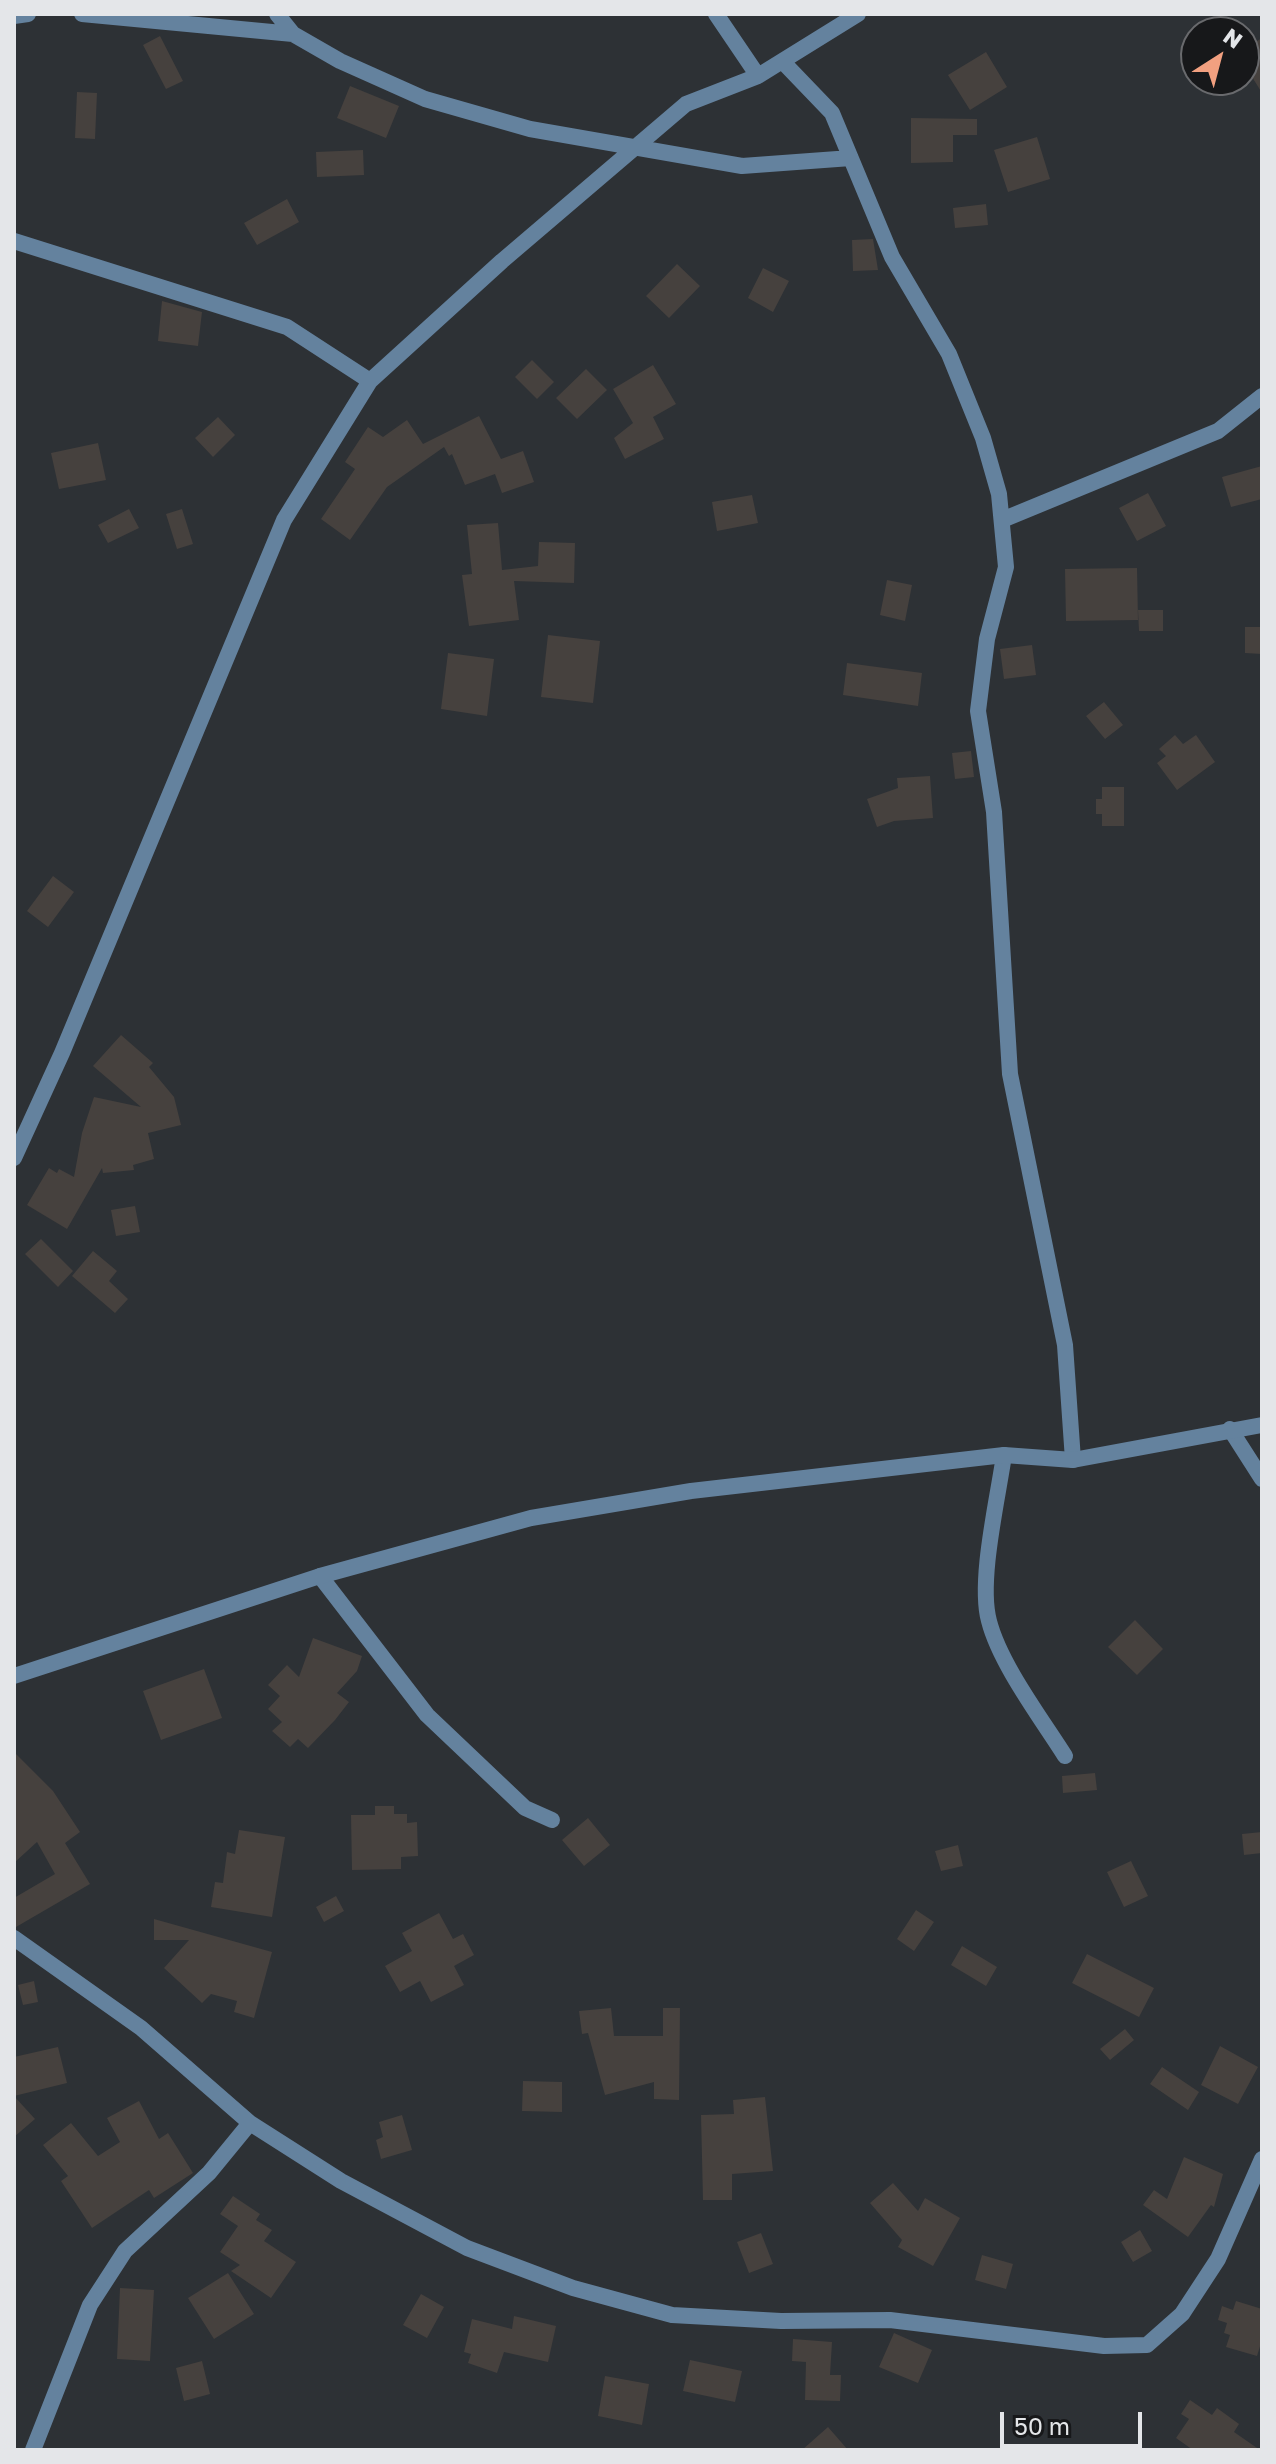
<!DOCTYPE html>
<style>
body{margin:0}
#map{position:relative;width:1276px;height:2464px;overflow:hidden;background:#2d3135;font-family:"Golos Text",sans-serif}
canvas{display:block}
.frame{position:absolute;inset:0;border:16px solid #e4e6e9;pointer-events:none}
.north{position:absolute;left:1180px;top:16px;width:80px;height:80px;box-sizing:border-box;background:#17181a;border:2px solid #696a6d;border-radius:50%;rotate:36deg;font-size:22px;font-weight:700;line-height:32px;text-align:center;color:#e4e6e9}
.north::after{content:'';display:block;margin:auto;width:28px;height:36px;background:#f2a080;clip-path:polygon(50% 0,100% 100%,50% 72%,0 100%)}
.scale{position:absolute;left:1000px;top:2412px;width:142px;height:36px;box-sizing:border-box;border:4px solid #e4e6e9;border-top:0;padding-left:10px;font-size:24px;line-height:28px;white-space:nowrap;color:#e4e6e9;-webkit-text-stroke:6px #17181a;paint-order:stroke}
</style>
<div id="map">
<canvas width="1276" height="2464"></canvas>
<div class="frame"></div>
<div class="north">N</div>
<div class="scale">50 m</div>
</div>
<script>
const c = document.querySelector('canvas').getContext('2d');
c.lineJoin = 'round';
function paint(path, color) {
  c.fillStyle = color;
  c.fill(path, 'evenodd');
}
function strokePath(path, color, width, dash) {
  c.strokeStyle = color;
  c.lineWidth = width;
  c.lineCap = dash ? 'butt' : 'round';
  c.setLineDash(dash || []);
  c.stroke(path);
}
const building = new Path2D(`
 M 160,36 L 183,81 L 166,89 L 143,45 Z
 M 1262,38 L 1262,93 L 1244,64 L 1244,49 Z
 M 986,52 L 1007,87 L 970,110 L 948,75 Z
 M 350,86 L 399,106 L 386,138 L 337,118 Z
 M 77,92 L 97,93 L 95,139 L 75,138 Z
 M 911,118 L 977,119 L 977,135 L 953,135 L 953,162 L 911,163 Z
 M 1037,137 L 1050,179 L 1008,192 L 994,150 Z
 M 363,150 L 364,175 L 317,177 L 316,152 Z
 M 287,199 L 299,222 L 257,245 L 244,223 Z
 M 986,204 L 988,225 L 955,228 L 953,208 Z
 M 873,239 L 878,270 L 853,271 L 852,240 Z
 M 677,264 L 700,286 L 669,318 L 646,296 Z
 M 763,268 L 789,281 L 773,312 L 748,298 Z
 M 162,301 L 202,312 L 198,346 L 158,341 Z
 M 532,360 L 554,382 L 537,399 L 515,377 Z
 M 653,365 L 676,404 L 653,417 L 664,439 L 625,459 L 614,438 L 633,423 L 613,389 Z
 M 586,369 L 607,390 L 577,419 L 556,398 Z
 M 479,416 L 501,459 L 523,451 L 534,482 L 502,493 L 495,474 L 465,485 L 452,454 L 449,456 L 444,447 L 387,487 L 350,540 L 321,519 L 355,469 L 345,462 L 368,427 L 383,437 L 407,420 L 423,444 Z
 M 218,417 L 235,435 L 213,457 L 195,438 Z
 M 98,443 L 106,480 L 59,489 L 51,453 Z
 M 1262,466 L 1262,499 L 1231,507 L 1222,477 Z
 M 1148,493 L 1166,526 L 1137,541 L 1119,508 Z
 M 752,495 L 758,523 L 717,531 L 712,502 Z
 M 129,509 L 139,528 L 108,543 L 98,525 Z
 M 182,509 L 193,544 L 177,549 L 166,514 Z
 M 498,523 L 502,570 L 538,566 L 539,542 L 575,543 L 574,583 L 514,581 L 519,620 L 469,626 L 462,575 L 472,574 L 467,525 Z
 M 1137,568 L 1138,620 L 1066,621 L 1065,569 Z
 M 887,580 L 912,585 L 905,621 L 880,615 Z
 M 1138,610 L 1163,610 L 1163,631 L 1139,631 Z
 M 1245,627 L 1262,627 L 1262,654 L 1245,653 Z
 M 548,635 L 600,641 L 593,703 L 541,697 Z
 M 1032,645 L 1036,675 L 1004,679 L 1000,649 Z
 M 448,653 L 494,659 L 487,716 L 441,709 Z
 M 847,663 L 922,673 L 918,706 L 843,695 Z
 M 1104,702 L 1123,725 L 1105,739 L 1086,716 Z
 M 1175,735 L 1183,744 L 1196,735 L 1215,762 L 1177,790 L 1157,763 L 1166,756 L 1159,749 Z
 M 971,751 L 974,777 L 955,779 L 952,753 Z
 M 930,776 L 933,818 L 894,821 L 877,827 L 867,799 L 898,788 L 897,778 Z
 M 1102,787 L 1124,787 L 1124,826 L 1102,826 L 1102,814 L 1096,814 L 1096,799 L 1102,799 Z
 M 53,876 L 74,892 L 48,927 L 27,911 Z
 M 121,1035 L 153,1063 L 149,1067 L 174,1097 L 181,1125 L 148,1133 L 154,1159 L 133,1165 L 134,1170 L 103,1173 L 102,1168 L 67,1229 L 27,1205 L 49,1168 L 57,1173 L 59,1169 L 74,1177 L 82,1133 L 94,1097 L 141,1107 L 93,1066 Z
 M 135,1206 L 140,1232 L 116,1236 L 111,1210 Z
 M 41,1239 L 73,1271 L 58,1287 L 25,1254 Z
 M 93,1251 L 117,1271 L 109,1281 L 128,1299 L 115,1313 L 72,1276 Z
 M 1135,1620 L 1163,1649 L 1137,1675 L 1108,1647 Z
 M 313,1638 L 362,1656 L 357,1671 L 337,1693 L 349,1702 L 335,1720 L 308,1748 L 298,1739 L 290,1747 L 272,1731 L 282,1722 L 268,1709 L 280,1696 L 268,1685 L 287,1665 L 299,1677 Z
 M 204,1669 L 222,1718 L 161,1740 L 143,1691 Z
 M 14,1752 L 53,1791 L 80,1832 L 65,1843 L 90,1884 L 16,1927 L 14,1898 L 55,1874 L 37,1842 L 14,1863 Z
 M 1095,1773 L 1097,1790 L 1063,1793 L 1062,1776 Z
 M 375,1806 L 394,1806 L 394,1814 L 407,1814 L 407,1823 L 417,1822 L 418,1856 L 401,1857 L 401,1869 L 352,1870 L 351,1815 L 375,1815 Z
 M 588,1818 L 610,1845 L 584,1866 L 562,1840 Z
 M 239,1830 L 285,1837 L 272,1917 L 211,1907 L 215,1882 L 223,1883 L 227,1852 L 235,1854 Z
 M 1262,1832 L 1262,1853 L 1244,1855 L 1242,1834 Z
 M 958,1845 L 963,1866 L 941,1871 L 935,1851 Z
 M 1131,1861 L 1148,1896 L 1124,1907 L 1107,1872 Z
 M 336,1896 L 344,1911 L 324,1922 L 316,1907 Z
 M 916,1910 L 934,1922 L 914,1951 L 897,1939 Z
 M 439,1913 L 453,1939 L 463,1934 L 474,1955 L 454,1966 L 464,1985 L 431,2002 L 420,1981 L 400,1992 L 385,1966 L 412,1951 L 402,1933 Z
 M 154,1919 L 272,1952 L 254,2018 L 234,2012 L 237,2001 L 211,1994 L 202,2003 L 164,1968 L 189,1940 L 154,1940 Z
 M 962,1946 L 997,1967 L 986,1986 L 951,1965 Z
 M 1087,1954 L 1154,1988 L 1139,2017 L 1072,1983 Z
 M 34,1981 L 38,2002 L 23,2005 L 18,1985 Z
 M 611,2008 L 614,2036 L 663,2036 L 663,2008 L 680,2008 L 679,2100 L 654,2099 L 654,2082 L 605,2095 L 588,2033 L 582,2034 L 579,2011 Z
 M 1125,2029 L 1134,2040 L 1110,2060 L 1100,2049 Z
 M 1220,2046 L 1258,2067 L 1238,2104 L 1201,2085 Z
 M 58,2047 L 67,2083 L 14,2096 L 35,2119 L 14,2137 L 14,2057 Z
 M 1162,2067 L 1199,2092 L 1188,2110 L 1150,2084 Z
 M 523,2081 L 562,2082 L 562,2112 L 522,2111 Z
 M 765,2097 L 773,2171 L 732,2174 L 732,2200 L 703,2200 L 701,2115 L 734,2114 L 733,2100 Z
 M 139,2101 L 159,2139 L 168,2133 L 193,2173 L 154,2198 L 149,2190 L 92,2228 L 61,2181 L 68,2176 L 43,2145 L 71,2123 L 98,2156 L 120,2142 L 107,2118 Z
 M 402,2115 L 412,2150 L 381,2159 L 376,2140 L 383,2137 L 379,2122 Z
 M 1184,2157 L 1223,2174 L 1214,2207 L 1211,2205 L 1188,2237 L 1143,2205 L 1154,2190 L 1167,2199 Z
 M 893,2183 L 918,2211 L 925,2198 L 960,2218 L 933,2266 L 898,2247 L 902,2240 L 870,2203 Z
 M 233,2196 L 260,2214 L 256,2220 L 272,2230 L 264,2241 L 296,2262 L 271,2298 L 231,2271 L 240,2265 L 220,2252 L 238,2226 L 220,2214 Z
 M 1140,2230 L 1152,2251 L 1133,2262 L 1121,2242 Z
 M 761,2233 L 773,2264 L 749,2273 L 737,2242 Z
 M 982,2255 L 1013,2264 L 1006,2289 L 975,2280 Z
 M 228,2273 L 254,2314 L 214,2339 L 188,2298 Z
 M 120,2288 L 154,2290 L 150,2361 L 117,2359 Z
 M 421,2294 L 444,2307 L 427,2338 L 403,2325 Z
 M 1236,2301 L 1262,2309 L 1262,2340 L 1257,2356 L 1226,2347 L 1230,2335 L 1224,2333 L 1227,2323 L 1218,2320 L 1222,2306 L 1233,2310 Z
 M 514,2316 L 556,2326 L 548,2362 L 504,2352 L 497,2373 L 468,2363 L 471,2354 L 464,2352 L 472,2319 L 512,2329 Z
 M 894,2333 L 932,2350 L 918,2383 L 879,2367 Z
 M 793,2339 L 832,2342 L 830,2375 L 841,2375 L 840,2401 L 805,2400 L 806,2362 L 792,2361 Z
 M 690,2360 L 742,2371 L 735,2402 L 683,2391 Z
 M 202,2361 L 210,2394 L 184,2401 L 176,2368 Z
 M 605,2376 L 649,2384 L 642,2425 L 598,2416 Z
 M 1190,2400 L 1212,2415 L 1217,2408 L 1239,2424 L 1234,2432 L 1260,2450 L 1193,2450 L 1176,2438 L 1189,2419 L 1181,2414 Z
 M 828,2427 L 848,2450 L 802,2450 Z`);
const minor = new Path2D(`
 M 82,14 L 293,34
 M 277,14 L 293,34 L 340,61 L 425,99 L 530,129 L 742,166 L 851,158
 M 716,14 L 758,76
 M 14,16 L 28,14
 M 783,62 L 832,113 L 892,257 L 949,354 L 983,438 L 999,494 L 1006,567 L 987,639 L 978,711 L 994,812 L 1010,1074 L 1065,1345 L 1073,1460
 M 14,241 L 287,327 L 370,381
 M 1002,520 L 1218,431 L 1262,396
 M 14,1158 L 62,1053 L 284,520 L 370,381 L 502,261 L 686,104 L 758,76 L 858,14
 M 1230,1429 L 1262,1479
 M 1004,1455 C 998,1498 978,1581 989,1621 C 1000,1664 1041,1718 1065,1756
 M 320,1576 L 427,1715 L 525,1808 L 552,1820
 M 14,1938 L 141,2028 L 250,2123 L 341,2181 L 467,2248 L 573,2288 L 672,2315 L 781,2321 L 890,2320 L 1104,2346 L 1147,2345 L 1182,2314 L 1218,2259 L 1262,2159
 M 33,2450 L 90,2305 L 125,2251 L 209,2173 L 250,2123`);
const tertiary = new Path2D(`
 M 14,1676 L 320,1576 L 531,1518 L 691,1491 L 1004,1455 L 1073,1460 L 1262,1425`);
paint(building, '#46413e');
strokePath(minor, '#64829e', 16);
strokePath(tertiary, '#64829e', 16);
</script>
